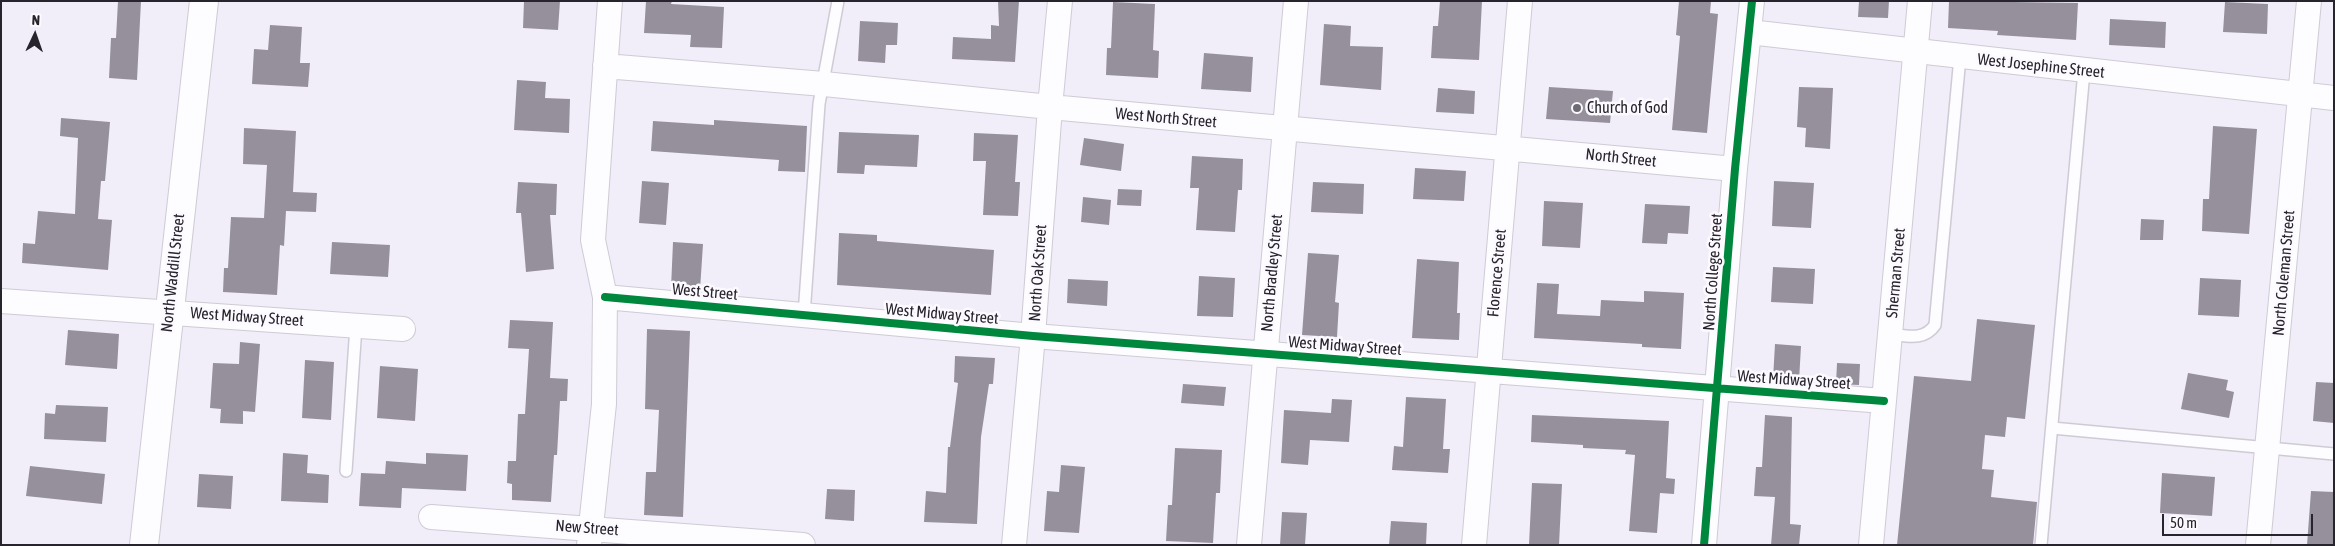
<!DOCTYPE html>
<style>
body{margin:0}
#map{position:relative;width:2335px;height:546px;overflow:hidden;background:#f2eef9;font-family:"Asap Condensed",sans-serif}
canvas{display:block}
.frame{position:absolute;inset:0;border:2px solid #27242d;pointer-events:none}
.north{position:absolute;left:10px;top:10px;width:50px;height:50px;-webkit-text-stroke:4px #fcfaff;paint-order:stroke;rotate:3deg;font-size:14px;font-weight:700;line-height:20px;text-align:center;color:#27242d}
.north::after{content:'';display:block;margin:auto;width:18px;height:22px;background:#27242d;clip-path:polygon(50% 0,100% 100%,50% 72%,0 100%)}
.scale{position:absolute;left:2162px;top:514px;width:151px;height:22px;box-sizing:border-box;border:2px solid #27242d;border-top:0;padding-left:6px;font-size:15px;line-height:18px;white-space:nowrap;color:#27242d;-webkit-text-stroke:4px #fcfaff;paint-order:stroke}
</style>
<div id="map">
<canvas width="2335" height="546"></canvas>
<div class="frame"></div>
<div class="north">N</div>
<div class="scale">50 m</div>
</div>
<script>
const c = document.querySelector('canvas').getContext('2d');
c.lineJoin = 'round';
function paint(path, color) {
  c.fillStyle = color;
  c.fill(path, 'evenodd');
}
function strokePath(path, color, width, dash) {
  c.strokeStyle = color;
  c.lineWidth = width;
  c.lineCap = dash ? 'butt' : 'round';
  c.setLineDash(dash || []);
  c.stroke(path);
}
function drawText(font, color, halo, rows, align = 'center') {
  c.font = font + ' "Asap Condensed",sans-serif';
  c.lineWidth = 5;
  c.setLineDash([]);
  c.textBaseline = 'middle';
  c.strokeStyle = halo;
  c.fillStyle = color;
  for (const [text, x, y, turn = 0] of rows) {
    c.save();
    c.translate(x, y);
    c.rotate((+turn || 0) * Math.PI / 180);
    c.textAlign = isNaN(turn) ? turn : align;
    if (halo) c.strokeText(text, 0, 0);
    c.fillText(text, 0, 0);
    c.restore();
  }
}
const building = new Path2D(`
 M 118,1 L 141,1 L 137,80 L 109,78 L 111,38 L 116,38 Z
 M 524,1 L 560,1 L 558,30 L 523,28 Z
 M 646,1 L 672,1 L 671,4 L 724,7 L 722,48 L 690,47 L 691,35 L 644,33 Z
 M 998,1 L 1019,1 L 1015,62 L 952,59 L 953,37 L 991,39 L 991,25 L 999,26 Z
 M 1440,1 L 1482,1 L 1479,60 L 1431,58 L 1433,26 L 1438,26 Z
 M 1679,1 L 1711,1 L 1710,13 L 1718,14 L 1707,133 L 1672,130 L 1680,36 L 1676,35 Z
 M 1859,1 L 1889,1 L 1888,18 L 1858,17 Z
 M 1949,1 L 2078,3 L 2076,40 L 1997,35 L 1998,31 L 1948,28 Z
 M 1113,2 L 1155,4 L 1153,50 L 1159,51 L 1158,78 L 1106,75 L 1107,48 L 1111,48 Z
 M 2225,2 L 2268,4 L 2267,34 L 2223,32 Z
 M 2110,19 L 2166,22 L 2165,48 L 2109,45 Z
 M 860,21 L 898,23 L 897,45 L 886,45 L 885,63 L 858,61 Z
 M 1324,24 L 1351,26 L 1350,46 L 1383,47 L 1381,90 L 1320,85 Z
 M 270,25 L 302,27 L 300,63 L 310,63 L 308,87 L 252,84 L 254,49 L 268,50 Z
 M 1204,53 L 1253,57 L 1251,92 L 1201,89 Z
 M 517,80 L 546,82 L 545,98 L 570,99 L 569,133 L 514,130 Z
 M 1549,87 L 1613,91 L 1610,123 L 1546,119 Z
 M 1799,87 L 1833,88 L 1830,149 L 1805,147 L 1806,128 L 1797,127 Z
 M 1438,88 L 1475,91 L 1474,114 L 1436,112 Z
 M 61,118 L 110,122 L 105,181 L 101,181 L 98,219 L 112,220 L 108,270 L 22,263 L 23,243 L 35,244 L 38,211 L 75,214 L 78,138 L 60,136 Z
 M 714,120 L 807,126 L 805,172 L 778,171 L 779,160 L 651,151 L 653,121 L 714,125 Z
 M 2213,126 L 2257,129 L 2249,234 L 2202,231 L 2203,199 L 2209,199 Z
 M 244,128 L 296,131 L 293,192 L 317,193 L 316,212 L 286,211 L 284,246 L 280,245 L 277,295 L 223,292 L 224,268 L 228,268 L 231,217 L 264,218 L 267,165 L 243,164 Z
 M 839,132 L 919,135 L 917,167 L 865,165 L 864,174 L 837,173 Z
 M 974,133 L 1018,135 L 1015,182 L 1020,182 L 1018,216 L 983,215 L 986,161 L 973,161 Z
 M 1084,138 L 1124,144 L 1121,171 L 1080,165 Z
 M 1192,156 L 1243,159 L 1242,190 L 1238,190 L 1235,232 L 1196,230 L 1199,188 L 1190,188 Z
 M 1415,168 L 1466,171 L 1464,201 L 1413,199 Z
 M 642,181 L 669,183 L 666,225 L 639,223 Z
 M 1774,181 L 1814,183 L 1811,228 L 1772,226 Z
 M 518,182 L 557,184 L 556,215 L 550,215 L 554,269 L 526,272 L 521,213 L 516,213 Z
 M 1313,182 L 1364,184 L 1363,214 L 1311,212 Z
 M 1118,189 L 1142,190 L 1141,206 L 1117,205 Z
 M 1083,197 L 1111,200 L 1109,225 L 1081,222 Z
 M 1544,201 L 1583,203 L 1580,248 L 1542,246 Z
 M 1645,204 L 1690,206 L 1688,234 L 1668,233 L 1667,244 L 1642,243 Z
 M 2141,219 L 2164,220 L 2163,240 L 2140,240 Z
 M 839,233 L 877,235 L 877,241 L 994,250 L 991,295 L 837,285 Z
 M 332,242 L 390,245 L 388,277 L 330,274 Z
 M 673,242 L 703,244 L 700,290 L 671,288 Z
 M 1308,253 L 1339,255 L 1335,302 L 1339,303 L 1337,337 L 1302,335 Z
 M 1417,259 L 1459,262 L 1457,313 L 1460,313 L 1459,340 L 1412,338 Z
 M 1773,267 L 1815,269 L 1813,304 L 1771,302 Z
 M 1199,276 L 1235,278 L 1233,317 L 1197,316 Z
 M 2200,278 L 2241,280 L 2239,317 L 2198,315 Z
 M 1068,279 L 1108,281 L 1107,306 L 1067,303 Z
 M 1537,283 L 1559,284 L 1557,314 L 1600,316 L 1601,300 L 1644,302 L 1644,291 L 1684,293 L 1681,349 L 1642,347 L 1642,344 L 1534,338 Z
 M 1977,319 L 2035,325 L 2025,419 L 2007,417 L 2005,437 L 1985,435 L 1982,469 L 1994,470 L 1991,497 L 2037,502 L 2033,545 L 1897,545 L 1914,376 L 1971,381 Z
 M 510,320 L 553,322 L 550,378 L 568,379 L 567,401 L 560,401 L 557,455 L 554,455 L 551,502 L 512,500 L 512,484 L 507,483 L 508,461 L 516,461 L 518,414 L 525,414 L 529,349 L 508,348 Z
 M 647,329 L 690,331 L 683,517 L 644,515 L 646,472 L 656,472 L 659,410 L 645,409 Z
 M 68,330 L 119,334 L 117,369 L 65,365 Z
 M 240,342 L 260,344 L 255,412 L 243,411 L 243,424 L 220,423 L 221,409 L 210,408 L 213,363 L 239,364 Z
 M 1775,344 L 1801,346 L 1799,381 L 1773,379 Z
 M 955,356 L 995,358 L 993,384 L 989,384 L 981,437 L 977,524 L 924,522 L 926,491 L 946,493 L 948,447 L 950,447 L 958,383 L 954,382 Z
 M 305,360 L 334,362 L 331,420 L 302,418 Z
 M 1837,363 L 1860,364 L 1859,385 L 1836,384 Z
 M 380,366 L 418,369 L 415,421 L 377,418 Z
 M 2188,373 L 2228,380 L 2226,390 L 2234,392 L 2229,418 L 2181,409 Z
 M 2316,382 L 2334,383 L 2334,423 L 2313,421 Z
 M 1183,384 L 1226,387 L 1224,406 L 1181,403 Z
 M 1406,397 L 1446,399 L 1443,449 L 1450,449 L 1448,473 L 1392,470 L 1394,446 L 1403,447 Z
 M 1332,399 L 1352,400 L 1349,442 L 1310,440 L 1308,465 L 1281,463 L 1284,410 L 1331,413 Z
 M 56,405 L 108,407 L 106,442 L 44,439 L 45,413 L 55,414 Z
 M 1532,415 L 1669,421 L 1666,478 L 1675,479 L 1674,494 L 1660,493 L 1657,533 L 1629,531 L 1635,455 L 1625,454 L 1626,450 L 1583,448 L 1583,445 L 1531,442 Z
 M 1765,415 L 1792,417 L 1790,524 L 1801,525 L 1799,545 L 1771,545 L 1775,497 L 1754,496 L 1756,467 L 1762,467 Z
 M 1175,448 L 1222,450 L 1220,493 L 1216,493 L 1213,543 L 1166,541 L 1168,505 L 1172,505 Z
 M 283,453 L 308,455 L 307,473 L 329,475 L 328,503 L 281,501 Z
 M 426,453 L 468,455 L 466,491 L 402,488 L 401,508 L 359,506 L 361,473 L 385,474 L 386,461 L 426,464 Z
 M 1061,465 L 1085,467 L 1079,533 L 1044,531 L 1047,491 L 1059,492 Z
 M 30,466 L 105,474 L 102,504 L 26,496 Z
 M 2162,473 L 2215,477 L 2212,516 L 2160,513 Z
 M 199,474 L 233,476 L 231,509 L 197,507 Z
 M 1532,483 L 1562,484 L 1559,545 L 1529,545 Z
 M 827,489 L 855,490 L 854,521 L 825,519 Z
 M 2311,491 L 2334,492 L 2334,545 L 2307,545 Z
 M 1282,512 L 1307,513 L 1305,545 L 1280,545 Z
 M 1391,521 L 1427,523 L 1426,545 L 1389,545 Z`);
const service = new Path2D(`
 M 804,315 L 819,104 L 838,1
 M 1890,334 C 1908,336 1924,341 1935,325 L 1960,57
 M 2052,428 L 2334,454
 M 346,471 L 356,326
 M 2041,545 L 2084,71`);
const minor = new Path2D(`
 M 1749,32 L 2334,98
 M 605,66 L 824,84 L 1050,107 L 1735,169
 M 605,297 L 1033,336 L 1884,401
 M 1,301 L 403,329
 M 431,517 L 803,545
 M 589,545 L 604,404 L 605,297 L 593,240 L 610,1
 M 1014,545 L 1033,336 L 1050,107 L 1060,1
 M 1249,545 L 1296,1
 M 1474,545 L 1520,1
 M 1704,545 L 1735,169 L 1752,1
 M 1871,545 L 1920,1
 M 2258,545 L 2309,1`);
const tertiary = new Path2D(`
 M 144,545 L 204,1`);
const cycleway = new Path2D(`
 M 605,297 L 1033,336 L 1884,401
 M 1704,545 L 1735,169 L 1752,1`);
const markers = [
 [1577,108,5,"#6e6b74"]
];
const streetNames = [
 ["West Josephine Street",2041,66,6],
 ["West North Street",1166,118,5],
 ["North Street",1621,158,6],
 ["North College Street",1713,272,-86],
 ["North Waddill Street",173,273,-84],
 ["North Oak Street",1038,273,-86],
 ["North Bradley Street",1272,273,-85],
 ["Florence Street",1497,273,-85],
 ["Sherman Street",1896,273,-85],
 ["North Coleman Street",2284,273,-85],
 ["West Street",705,292,5],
 ["West Midway Street",942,314,5],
 ["West Midway Street",247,317,4],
 ["West Midway Street",1345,346,4],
 ["West Midway Street",1794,380,4],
 ["New Street",587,528,4]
];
const poiNames = [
 ["Church of God",1587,108]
];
paint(building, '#96909d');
strokePath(service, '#cfcbd5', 14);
strokePath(minor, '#cfcbd5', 26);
strokePath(tertiary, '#cfcbd5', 30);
strokePath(service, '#fdfcfe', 11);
strokePath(minor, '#fdfcfe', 24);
strokePath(tertiary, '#fdfcfe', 28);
strokePath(cycleway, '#00873e', 8);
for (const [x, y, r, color] of markers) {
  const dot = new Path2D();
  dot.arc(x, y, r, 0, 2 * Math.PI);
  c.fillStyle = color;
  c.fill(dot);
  strokePath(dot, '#fcfaff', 2);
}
drawText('16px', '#27242d', '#fcfaff', streetNames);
drawText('16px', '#27242d', '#fcfaff', poiNames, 'left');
</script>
